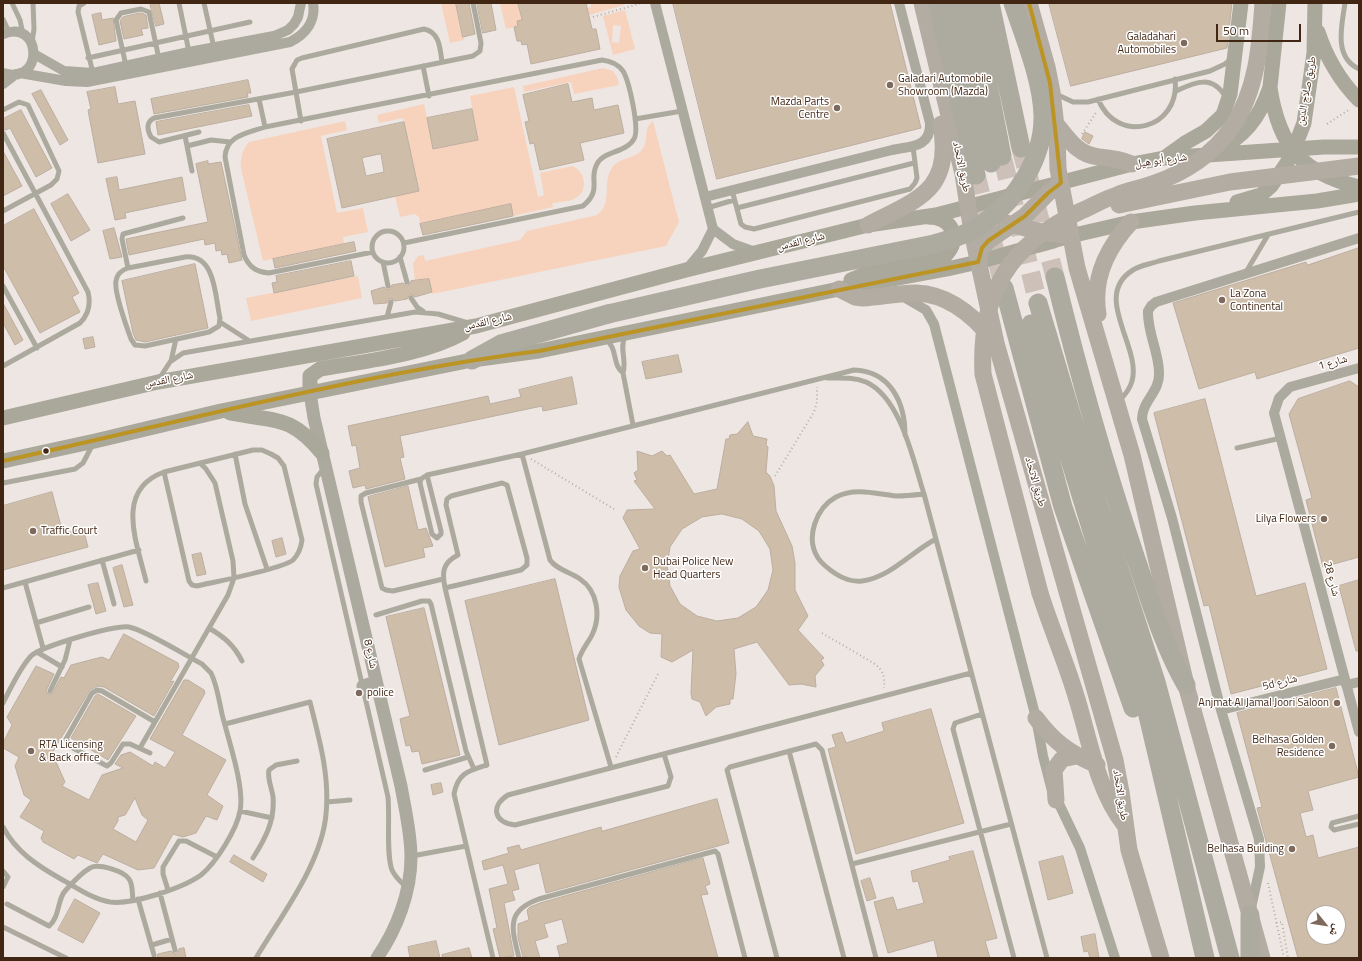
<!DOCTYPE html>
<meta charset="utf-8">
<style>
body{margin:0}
#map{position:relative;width:1362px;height:961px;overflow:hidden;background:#eee6e2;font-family:"Titillium Web","Noto Naskh Arabic",sans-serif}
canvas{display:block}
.frame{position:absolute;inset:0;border:4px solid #422614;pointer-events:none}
.north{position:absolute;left:1306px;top:905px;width:40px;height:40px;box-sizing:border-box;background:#fff;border:1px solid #b3a8a1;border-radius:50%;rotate:120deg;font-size:11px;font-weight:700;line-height:16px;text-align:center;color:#422614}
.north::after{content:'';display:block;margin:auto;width:14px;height:18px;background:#7e695c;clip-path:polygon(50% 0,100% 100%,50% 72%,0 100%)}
.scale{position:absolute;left:1216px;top:24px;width:85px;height:18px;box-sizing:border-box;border:2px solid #422614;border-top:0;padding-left:5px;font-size:12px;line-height:14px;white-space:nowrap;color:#422614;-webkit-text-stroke:3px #fff;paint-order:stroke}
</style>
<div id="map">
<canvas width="1362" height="961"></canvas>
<div class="frame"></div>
<div class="north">ش</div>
<div class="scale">50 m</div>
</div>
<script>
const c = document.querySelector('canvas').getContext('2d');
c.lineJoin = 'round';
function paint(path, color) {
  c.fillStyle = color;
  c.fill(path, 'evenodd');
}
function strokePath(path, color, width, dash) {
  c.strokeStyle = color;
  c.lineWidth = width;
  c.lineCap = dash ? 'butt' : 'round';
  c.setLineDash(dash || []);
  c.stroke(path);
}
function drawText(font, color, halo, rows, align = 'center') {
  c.font = font + ' "Titillium Web","Noto Naskh Arabic",sans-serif';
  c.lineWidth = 3;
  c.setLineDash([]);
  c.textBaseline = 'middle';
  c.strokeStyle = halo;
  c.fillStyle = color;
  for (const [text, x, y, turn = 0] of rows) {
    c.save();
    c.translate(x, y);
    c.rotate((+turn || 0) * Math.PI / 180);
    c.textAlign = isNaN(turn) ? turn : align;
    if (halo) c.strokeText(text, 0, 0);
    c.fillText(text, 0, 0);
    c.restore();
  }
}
const green = new Path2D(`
 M 441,3 L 456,3 L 464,40 L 450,43 Z
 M 500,3 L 518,3 L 522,20 L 518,26 L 506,29 Z
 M 591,3 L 623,3 L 624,5 L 589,15 L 587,8 L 591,7 Z
 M 625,10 L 635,49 L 613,55 L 603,16 ZM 613,25 L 621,26 L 619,43 L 612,42 Z
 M 603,68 L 613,71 L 617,77 L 619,85 L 574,94 L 571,82 L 524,92 L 523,86 Z
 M 514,87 L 538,197 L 544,195 L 540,173 L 573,166 C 586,173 589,192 574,199 C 568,202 559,202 552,203 L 553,207 L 513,216 L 511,205 L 420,224 L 419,217 L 415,214 L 400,217 L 395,196 L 419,191 L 404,122 L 403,118 L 379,123 L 377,115 L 424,104 L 434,149 L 478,140 L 470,96 Z
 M 345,121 L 347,130 L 321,136 L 337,213 L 363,208 L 368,232 L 343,237 L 344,244 L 263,261 L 241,169 C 240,158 242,150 249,142 Z
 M 653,121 L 679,222 L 666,246 L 432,294 L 429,279 L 415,282 L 413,263 L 418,256 L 424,255 L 425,261 L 520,240 L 527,231 L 597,215 C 610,206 605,191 608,177 C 614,155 630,162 641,151 C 650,142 642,129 653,121 Z
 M 358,276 L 362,298 L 251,321 L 246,298 Z`);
const building = new Path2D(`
 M 150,3 L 159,3 L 164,24 L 156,26 Z
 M 456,3 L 469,3 L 475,34 L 463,37 Z
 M 477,3 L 491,3 L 496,30 L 483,33 Z
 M 518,3 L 586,3 L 592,29 L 596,29 L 600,49 L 531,64 L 527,44 L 522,45 L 521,41 L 517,41 L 514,27 L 518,26 L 517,21 L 522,20 Z
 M 673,3 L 890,3 L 921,128 L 717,179 Z
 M 1049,3 L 1232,3 L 1227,48 L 1071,86 Z
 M 101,13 L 102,20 L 113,18 L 116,41 L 99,45 L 92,15 Z
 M 141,13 L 146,15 L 148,28 L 141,29 L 143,35 L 124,39 L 120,21 L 123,17 Z
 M 248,80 L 251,93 L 247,93 L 248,97 L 154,114 L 151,99 Z
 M 568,84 L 572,102 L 592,98 L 594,110 L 618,105 L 624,133 L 580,143 L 584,160 L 540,170 L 534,143 L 530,144 L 525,122 L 529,121 L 523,95 Z
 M 115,87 L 118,104 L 135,101 L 145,154 L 98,163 L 88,110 L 91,109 L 87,92 Z
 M 41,90 L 68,140 L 60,145 L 32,94 Z
 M 249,105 L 252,116 L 158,135 L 156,122 Z
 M 472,109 L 478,140 L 433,149 L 427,118 Z
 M 21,110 L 52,168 L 36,177 L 10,128 L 6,130 L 3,129 L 3,119 Z
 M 404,122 L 419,191 L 342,208 L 327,139 ZM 381,154 L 384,172 L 366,176 L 362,158 Z
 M 1085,132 L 1093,136 L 1089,144 L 1082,139 Z
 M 3,151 L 22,186 L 3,196 Z
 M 208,161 L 208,164 L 221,162 L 242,260 L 229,263 L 227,254 L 222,255 L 221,250 L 216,251 L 215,243 L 205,245 L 204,239 L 129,255 L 126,239 L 208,222 L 196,164 Z
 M 117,177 L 119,190 L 182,177 L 186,200 L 125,213 L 126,218 L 115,220 L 106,179 Z
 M 68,194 L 90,230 L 71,241 L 51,204 Z
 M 511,204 L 513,216 L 423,235 L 420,224 Z
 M 34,209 L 79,293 L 72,297 L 80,312 L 40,333 L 3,266 L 3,226 Z
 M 114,228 L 122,257 L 110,259 L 103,231 Z
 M 354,242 L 356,251 L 275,268 L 273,259 Z
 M 1359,248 L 1359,348 L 1257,379 L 1255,372 L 1199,389 L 1173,303 L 1306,262 L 1307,265 Z
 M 351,261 L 354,276 L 274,293 L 272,283 L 277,282 L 276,276 Z
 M 195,264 L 208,328 L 145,342 L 136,340 L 133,333 L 122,281 Z
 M 429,279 L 432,292 L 415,297 L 410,294 L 407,299 L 395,301 L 390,298 L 387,303 L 374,304 L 371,291 L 384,287 L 388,290 L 392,285 L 403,283 L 408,286 L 411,281 Z
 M 3,303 L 23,340 L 15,345 L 3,323 Z
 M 93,337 L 95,347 L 85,349 L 83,339 Z
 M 678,355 L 682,372 L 646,379 L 642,362 Z
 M 572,377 L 577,404 L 543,411 L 542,406 L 400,436 L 404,457 L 400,458 L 405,479 L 366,489 L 365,485 L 353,488 L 349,471 L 360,468 L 356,445 L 352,446 L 348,426 L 488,396 L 490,404 L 521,397 L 519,390 Z
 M 1350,381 L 1359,387 L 1359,557 L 1323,567 L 1306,500 L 1312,498 L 1289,414 L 1298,399 Z
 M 1205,399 L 1256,596 L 1305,583 L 1327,669 L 1231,694 L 1209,605 L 1204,606 L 1154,413 Z
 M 748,422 L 753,436 L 767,439 L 766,445 L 768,447 L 766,472 L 770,476 L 774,486 L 776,511 L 792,546 L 795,563 L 795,590 L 808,616 L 798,630 L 824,658 L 821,660 L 824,665 L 815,676 L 816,687 L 801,684 L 789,685 L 757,642 L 734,649 L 736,674 L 733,699 L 730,699 L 730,704 L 716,707 L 706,716 L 700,702 L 692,699 L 691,693 L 693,650 L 672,662 L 661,657 L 662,634 L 650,633 L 639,626 L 626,610 L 619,587 L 620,576 L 633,551 L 640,549 L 623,518 L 627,510 L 655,509 L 634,481 L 637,480 L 634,473 L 638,470 L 637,451 L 652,456 L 662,451 L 667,456 L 670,455 L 694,494 L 717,489 L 726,439 L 729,439 L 730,435 L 737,434 ZM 722,514 L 742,519 L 759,531 L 770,549 L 773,570 L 768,590 L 756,607 L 738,618 L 717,621 L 697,616 L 680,604 L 670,586 L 667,565 L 670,547 L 682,529 L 702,517 Z
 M 408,486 L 418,530 L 426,528 L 433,546 L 423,548 L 425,557 L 385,567 L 368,497 Z
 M 52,492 L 63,534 L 83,528 L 88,547 L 3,570 L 3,506 Z
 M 282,538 L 286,554 L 276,557 L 272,541 Z
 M 201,553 L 206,574 L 197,576 L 192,555 Z
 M 122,565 L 133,605 L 124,607 L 113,568 Z
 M 555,579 L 589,720 L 499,745 L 465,601 Z
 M 1359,580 L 1359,651 L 1356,651 L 1339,586 Z
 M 98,583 L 106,611 L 96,614 L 88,585 Z
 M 424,608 L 460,755 L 422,764 L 419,751 L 412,752 L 410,745 L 406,746 L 403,733 L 400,719 L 410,716 L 386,617 Z
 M 124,634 L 178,663 L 179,667 L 170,682 L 174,681 L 154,716 L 104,687 L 97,686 L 90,690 L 52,753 L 65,782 L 62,786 L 89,800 L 102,775 L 123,768 L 115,764 L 121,755 L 130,752 L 153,766 L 155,762 L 165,768 L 175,752 L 150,739 L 184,680 L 188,680 L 204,690 L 205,693 L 182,735 L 226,760 L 207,795 L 223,806 L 217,820 L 206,816 L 196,833 L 183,837 L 173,834 L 154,868 L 138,870 L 103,854 L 97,863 L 78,855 L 74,859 L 43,842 L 41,838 L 44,831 L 20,817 L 31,800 L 24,795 L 15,766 L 19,757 L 3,748 L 3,743 L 12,725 L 7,717 L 36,666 L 54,674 L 46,691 L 48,694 L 52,694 L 61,677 L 64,678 L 71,665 L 102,657 L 109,660 ZM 135,798 L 142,815 L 148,820 L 136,842 L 113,829 L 118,821 L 118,817 L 125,815 Z
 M 1336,688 L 1359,777 L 1308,791 L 1313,810 L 1300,813 L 1306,837 L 1313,835 L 1318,858 L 1359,847 L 1359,958 L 1298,958 L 1257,808 L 1262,807 L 1237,713 ZM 1314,913 L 1338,913 L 1338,937 L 1314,937 Z
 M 98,694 L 136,716 L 108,760 L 71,738 L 95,696 Z
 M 931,709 L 964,823 L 856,854 L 828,749 L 836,747 L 832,735 L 842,732 L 846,743 L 884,731 L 882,723 Z
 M 441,783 L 443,792 L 433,795 L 431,785 Z
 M 717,799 L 729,843 L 546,893 L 539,863 L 514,870 L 519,889 L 512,891 L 515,900 L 504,903 L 514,956 L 500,958 L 493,929 L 497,928 L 489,889 L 508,884 L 503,865 L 484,870 L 482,861 L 509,853 L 507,848 L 519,845 L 521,850 L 601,827 L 602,831 Z
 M 973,851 L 997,938 L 985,941 L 990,958 L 938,958 L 934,940 L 888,953 L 874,902 L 893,897 L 897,910 L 924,903 L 918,881 L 913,882 L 911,871 L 950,860 L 949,857 Z
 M 234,855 L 267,874 L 263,882 L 230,862 Z
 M 1063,856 L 1073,893 L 1048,900 L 1039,862 Z
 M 703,858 L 710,884 L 705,886 L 708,894 L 701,895 L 718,958 L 560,958 L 557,946 L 568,943 L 562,919 L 544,924 L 548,937 L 535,941 L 540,958 L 529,958 L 528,956 L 523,957 L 518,938 L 518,924 L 529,920 L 527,910 L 530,907 L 540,903 Z
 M 870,878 L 876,898 L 867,901 L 861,881 Z
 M 75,899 L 100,913 L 83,943 L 58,930 Z
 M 1095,934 L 1099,958 L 1090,958 L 1088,951 L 1084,952 L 1081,937 Z
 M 436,941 L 440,958 L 410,958 L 408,947 Z
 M 184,948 L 186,958 L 157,958 L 158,954 L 171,951 L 176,954 L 179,949 Z
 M 469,948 L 472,958 L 443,958 L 442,955 Z`);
const motorwayTunnel = new Path2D(`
 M 1021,148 L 1055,277
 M 1003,160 L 1038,303
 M 976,175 L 1004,288`);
const path = new Path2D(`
 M 593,17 L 642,3
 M 1327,124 L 1350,109
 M 1082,134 L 1097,111
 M 531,459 L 614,509
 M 775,476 L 814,412 L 817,402 L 817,387
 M 822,633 L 875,664 C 883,671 885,676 884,688
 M 616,757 L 659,672
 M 1268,883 L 1284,958
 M 1276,923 L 1282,922 L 1288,958`);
const service = new Path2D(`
 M 12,3 L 20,20 L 23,34
 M 84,3 L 79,6 L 78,12 L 93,73
 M 179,3 L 189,52
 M 204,3 L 214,48
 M 1345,3 C 1342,25 1333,57 1359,69
 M 3,19 L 9,32
 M 32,42 L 34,29 L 33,3
 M 88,58 L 250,22
 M 126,66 L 116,20 L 121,13 L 141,9 L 149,12 L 159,59
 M 423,66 L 429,96
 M 1176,91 C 1195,82 1213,74 1226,98
 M 1056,94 L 1073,102 L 1088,102 L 1210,71 L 1225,64 L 1231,59
 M 259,99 L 265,127
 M 1098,99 C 1117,146 1181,129 1175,79
 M 3,110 L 19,102 L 28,105 L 59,171 L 57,179 L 51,185 L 3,211
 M 635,119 L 682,111
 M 301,121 L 292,69 L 297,60 L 302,58 L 424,29 C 440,32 440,49 442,62
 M 199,132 L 159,142 L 151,137 C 147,130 146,122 154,118 L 296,92 L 473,56 L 480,51 L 481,43 L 473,3
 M 3,133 L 88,292 C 91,304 89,314 80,323 L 3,366
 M 185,136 L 192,171
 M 187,146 L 211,140 L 230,142
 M 732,190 L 741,224 L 745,227 L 754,229 L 910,189 L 915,183 L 917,178 L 913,147
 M 707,208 L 734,200
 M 737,208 L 914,163
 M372 247a16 16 0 1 1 32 0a16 16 0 1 1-32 0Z
 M 373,252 L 269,273 C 256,272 249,267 244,255 L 225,157 C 226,135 248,133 265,127 L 602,60 C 611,61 618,64 623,71 C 629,81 640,129 634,139 C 626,153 603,151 597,164 C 588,180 603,189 583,206 L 404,243
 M 185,257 C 216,254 215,297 220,318 L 219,326 L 209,332 L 145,346 L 135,345 L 131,339 C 127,328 114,291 116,281 C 117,274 122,270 128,268 Z
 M 400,257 L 407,282
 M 383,262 L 388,286
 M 128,268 L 122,239 L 123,234 L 183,218
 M 1246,272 L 1268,235
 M 3,286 L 37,348
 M 411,298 L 417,307 L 423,311
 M 387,317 L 391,302
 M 220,322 L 248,340
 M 625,336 C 619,349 627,360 623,373 L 633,425
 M 606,339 C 618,349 612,365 623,373
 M 171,361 L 176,339
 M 827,378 C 840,378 854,377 866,382 C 901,398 913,460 924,494 L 1047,958
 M 159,379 L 170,362 L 183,353 L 415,312 L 438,314 L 468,323
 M 1119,401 C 1125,395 1130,389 1132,381 C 1142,347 1091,296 1133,270 C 1140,265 1151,264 1159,261 L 1359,212
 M 1237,448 L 1281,438
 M 235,454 L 245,504 L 267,569
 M 522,454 L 550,560 C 557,570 570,572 580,579 C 598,591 601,617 592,635 C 588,643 582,649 579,659 L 611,767
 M 325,467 L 317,477 L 316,484 L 388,797 C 390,817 386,855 392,870 C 395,877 401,882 406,887
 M 427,475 L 441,531 L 441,534 L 437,538 L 432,534 L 420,483 L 421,479 L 427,475 L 522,454 L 854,370 C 890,371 905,402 905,435
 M 421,479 L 366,493 L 361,496 L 361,502 L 382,588 L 386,590 L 393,591 L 443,579
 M 3,483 L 75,469 L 83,463 L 93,444
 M 924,494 C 915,495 905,496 896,496 C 877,494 855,487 836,497 C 816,508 805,538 818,558 C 822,564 830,570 836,574 C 844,579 853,582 862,581 C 891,577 911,552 936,539
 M 102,560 L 114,604
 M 146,581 C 137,543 114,490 164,472 L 253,450 L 262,450 L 271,454 L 278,458 L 284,466 L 302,540 C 301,548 299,554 293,560 C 283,569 214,582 197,586 L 192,585 L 189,581 L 164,472
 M 25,582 L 43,648
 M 3,588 L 139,550
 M 445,588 L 521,570 L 527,565 L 527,558 L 507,485 L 502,483 L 451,496 L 447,499 L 446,505 L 458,555 C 442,563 442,573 445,588 L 487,765 C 468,771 458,773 454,794 L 493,958
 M 376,615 L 422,601 L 429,601 L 431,604 L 466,751 L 474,769
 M 36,623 L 89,607
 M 209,628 C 224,637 234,645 242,661
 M 37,652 L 62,667
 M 50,691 L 65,660 L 70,640
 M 3,703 C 11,688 19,669 31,656 C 42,646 114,625 129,627 C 145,630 185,655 202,664 L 211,673 C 217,685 219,700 222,714 C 228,739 245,787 240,811 C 237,829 216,863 201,875 C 183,888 132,905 110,902 C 92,899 76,887 61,879 C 38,866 16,852 3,827
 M 982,714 L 955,723 L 953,729 L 1014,958
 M 225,724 L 310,702 C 319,738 330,776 326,814 C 322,863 281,916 256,958
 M 140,748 L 228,595 L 234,578 L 233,561 L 215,483 L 206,469 L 200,463
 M 789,751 L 844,958
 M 150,753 L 130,744 L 123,744 L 111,763 L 107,766 L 71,747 L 66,739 L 92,693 L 97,690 L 102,691 L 155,722
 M 664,754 L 671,777 L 668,786 L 515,825 C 494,823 490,806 508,795 L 971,673
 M 425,770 L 468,757
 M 327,802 L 350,800
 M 240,811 L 272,818
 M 1359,816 L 1332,823 L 1331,827 L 1334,830 L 1359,824
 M 412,856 L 466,846
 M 253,858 C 265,839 275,821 273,797 C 272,788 267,779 269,770 L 276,765 L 297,761
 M 852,864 L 1011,824
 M 3,871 L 8,877 L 3,887
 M 168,890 L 163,874 L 163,867 L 179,841 L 186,841 L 217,857
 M 160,893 L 175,950
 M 138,899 L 154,955
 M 7,904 L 49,926 C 60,917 57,900 65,891 C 72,883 81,873 90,868 C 98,863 124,871 129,879 C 133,884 132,893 133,900
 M 3,927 L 66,958
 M 152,945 L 172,939
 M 519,958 C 512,929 505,911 539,899 L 715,851 L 718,854 L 745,958
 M 777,958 L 727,770 L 730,767 L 816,744 L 822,750 L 876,958`);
const minor = new Path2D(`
 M 655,3 L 713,229 L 733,244 L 755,252
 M 3,34 C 42,18 45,86 3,73
 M 34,54 L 64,71 L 93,73 L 189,52 L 274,36 L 288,30 L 294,24 L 298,17 L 301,3
 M 20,73 L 66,81 L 87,82 L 290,42 C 306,34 316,21 313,3
 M 3,84 L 16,74
 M 705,197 L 892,150 C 910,146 931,148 930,123 L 899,3
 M 687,269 L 702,251 L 713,229
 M 902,296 L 926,310 L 934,324 L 1036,718 L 1043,756 L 1051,787 L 1080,848 L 1115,958
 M 1359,368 L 1290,387 L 1279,398 L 1274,413 L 1359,732
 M 1346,685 L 1359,682
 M 1221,710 L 1345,679
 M 1251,908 L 1260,867 L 1259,839 L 1221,710 L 1172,518 L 1142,419 C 1142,401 1160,392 1159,373 C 1159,352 1147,332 1148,311 L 1151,306 L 1156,302 L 1359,238`);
const tertiary = new Path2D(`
 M 310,393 L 314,418 L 401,786 C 405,809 411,833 411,857 C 411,892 397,929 377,958
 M 363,686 L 376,682`);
const secondary = new Path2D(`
 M 1318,32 C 1327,59 1339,80 1359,100
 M 1270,88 C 1279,146 1301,173 1359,187
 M 1215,153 C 1244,136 1259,120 1270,87 L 1279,3
 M 1164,158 L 1185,143 L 1206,131 L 1223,115 L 1230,94 L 1241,3
 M 1237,202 L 1261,195 L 1271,186 L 1287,163 L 1299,136 L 1304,123 L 1314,53 L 1315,3
 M 851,280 L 868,273 L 945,256 C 962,239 953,217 928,217
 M 310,393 L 310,376 L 320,369 C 365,361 424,355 463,333
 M 230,413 C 275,422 290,414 322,453
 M 3,418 L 158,382 L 476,326 L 686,270 L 868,225 L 936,215 L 1132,164 L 1164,158 L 1324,147 L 1359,147
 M 3,461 L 95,441 L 221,411 L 472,360 L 539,351 L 839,289 L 947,269 L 978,262 L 1070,236 L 1131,222 L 1195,213 L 1317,201 L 1359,194`);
const primary = new Path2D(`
 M 922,3 L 963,174 L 972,232 L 996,343 L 1115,760 L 1121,792 L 1129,850 L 1161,958
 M 1029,3 L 1047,67 L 1052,92 L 1057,135 L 1058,169 L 1077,268 L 1132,455 L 1186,685 L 1262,958
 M 1056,124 C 1068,139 1078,155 1099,157 C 1111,158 1120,159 1132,164
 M 1006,223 L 1041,232 L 1070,236
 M 868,225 C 918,199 953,191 941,124
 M 978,262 L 982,248 L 988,241 L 1025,216 L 1048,193 L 1061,183
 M 839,289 L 855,297 L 863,298 C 881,297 898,293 916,293 C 948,294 974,316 993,340
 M 1098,314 C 1092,278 1107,248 1131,222
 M 1040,593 C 1051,628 1066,662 1076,696 C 1089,737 1097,790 1124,824
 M 1036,718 C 1054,742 1069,753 1097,765
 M 1056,800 L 1054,770 L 1062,759 L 1076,756`);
const motorway = new Path2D(`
 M 938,3 L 976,175
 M 956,3 L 991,163
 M 972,3 L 1002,156
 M 990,3 L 1021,148
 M 1055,277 C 1078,371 1104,464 1135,556 C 1150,600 1163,645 1186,685
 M 1004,288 L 1063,507 L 1133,708
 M 1038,303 L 1098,504 L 1156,682 L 1230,958
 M 1031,324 L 1049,391 L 1146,707 L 1205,958
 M 472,360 L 501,344 L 608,314
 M 1250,915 L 1250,958`);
const primaryBridge = new Path2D(`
 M 1119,205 L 1230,182 L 1359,166
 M 1040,593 L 983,374 C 979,294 1009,244 1081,211 C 1093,206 1104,199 1117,195 C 1129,190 1142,188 1155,183 C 1184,173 1214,154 1232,127 C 1257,90 1260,46 1263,3`);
const motorwayBridge = new Path2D(`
 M 608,314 L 760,279 L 934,244 C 951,239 969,234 984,223 C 1017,199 1044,157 1043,115 C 1042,79 1024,37 1013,3`);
const bus1 = new Path2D(`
 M 3,461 C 181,422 358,374 539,351 L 978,262 L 982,248 L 988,241 L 1025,216 L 1048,193 L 1061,183 L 1050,83 L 1029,3`);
const markers = [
 [1184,43,4,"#7e695c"],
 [890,85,4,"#7e695c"],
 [837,108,4,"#7e695c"],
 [1222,300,4,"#7e695c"],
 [46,451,3.5,"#422614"],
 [1324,519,4,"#7e695c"],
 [33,531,4,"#7e695c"],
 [645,568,4,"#7e695c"],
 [359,693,4,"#7e695c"],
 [1337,703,4,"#7e695c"],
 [1332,746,4,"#7e695c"],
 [31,751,4,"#7e695c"],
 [1292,849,4,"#7e695c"]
];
const poiNames = [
 ["Galadahari",1176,37],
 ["Automobiles",1176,50],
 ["Galadari Automobile",898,79,"left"],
 ["Showroom (Mazda)",898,92,"left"],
 ["Mazda Parts",829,102],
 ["Centre",829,115],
 ["La Zona",1230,294,"left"],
 ["Continental",1230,307,"left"],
 ["Lilya Flowers",1316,519],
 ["Traffic Court",41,531,"left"],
 ["Dubai Police New",653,562,"left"],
 ["Head Quarters",653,575,"left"],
 ["police",367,693,"left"],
 ["Anjmat Al Jamal Joori Saloon",1329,703],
 ["Belhasa Golden",1324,740],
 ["Residence",1324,753],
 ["RTA Licensing",39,745,"left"],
 ["& Back office",39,758,"left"],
 ["Belhasa Building",1284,849]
];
const streetNames = [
 ["طريق صلاح الدين",1307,91,-80],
 ["شارع أبو هيل",1161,161,-8],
 ["طريق الاتحاد",961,167,78],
 ["شارع القدس",801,242,-14],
 ["شارع القدس",488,322,-13],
 ["شارع 1",1333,363,-16],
 ["شارع القدس",169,380,-11],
 ["طريق الاتحاد",1035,482,74],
 ["شارع 28",1331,579,75],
 ["شارع 8",370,654,77],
 ["5d شارع",1280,683,-14],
 ["طريق الاتحاد",1120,795,81]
];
paint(green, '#f7d3be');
paint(building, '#cebda8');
strokePath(building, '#bbaea0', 1);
strokePath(motorwayTunnel, '#ccc0b9', 19, [19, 10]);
strokePath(path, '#b2aea5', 2, [1, 3]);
strokePath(service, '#acaa9e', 5);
strokePath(minor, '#acaa9e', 10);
strokePath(tertiary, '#acaa9e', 13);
strokePath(secondary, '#aaa79b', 15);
strokePath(primary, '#b2aca2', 17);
strokePath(motorway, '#adaaa0', 19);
strokePath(primaryBridge, '#b2aca2', 17);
strokePath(motorwayBridge, '#adaaa0', 19);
strokePath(bus1, '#bc9424', 4);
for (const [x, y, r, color] of markers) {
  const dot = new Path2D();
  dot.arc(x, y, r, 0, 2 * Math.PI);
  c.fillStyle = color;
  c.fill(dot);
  strokePath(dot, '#fff', 1.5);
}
drawText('11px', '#422614', '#fff', poiNames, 'right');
drawText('11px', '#422614', '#fff', streetNames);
</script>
